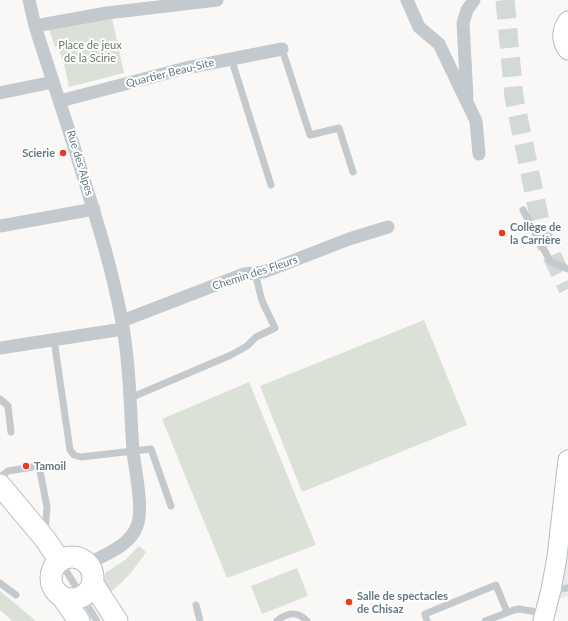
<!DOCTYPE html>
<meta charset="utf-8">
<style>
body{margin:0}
canvas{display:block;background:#f9f8f6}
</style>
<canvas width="568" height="621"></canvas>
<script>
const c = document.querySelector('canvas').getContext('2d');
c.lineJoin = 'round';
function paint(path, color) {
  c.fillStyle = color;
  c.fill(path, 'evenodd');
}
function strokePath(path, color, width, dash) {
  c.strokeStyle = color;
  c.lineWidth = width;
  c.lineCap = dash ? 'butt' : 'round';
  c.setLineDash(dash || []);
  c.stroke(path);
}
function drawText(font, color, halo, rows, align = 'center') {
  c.font = font + ' Lato,sans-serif';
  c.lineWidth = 4;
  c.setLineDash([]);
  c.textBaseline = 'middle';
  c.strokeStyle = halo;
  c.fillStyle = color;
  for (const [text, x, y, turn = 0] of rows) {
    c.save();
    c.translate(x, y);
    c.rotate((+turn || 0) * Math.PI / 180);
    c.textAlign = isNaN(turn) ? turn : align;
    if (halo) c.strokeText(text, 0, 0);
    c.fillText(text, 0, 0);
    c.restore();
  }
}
const built = new Path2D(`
 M 568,543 L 568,596 L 559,599 L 566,555 Z`);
const green = new Path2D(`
 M 112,18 L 124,73 L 69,87 L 65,68 L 58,46 L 55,47 L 49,29 Z
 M 424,320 L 467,425 L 302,492 L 260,386 Z
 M 249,382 L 316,545 L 227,578 L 162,419 Z
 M 139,546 L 146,552 C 133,571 126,580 108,594 C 105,587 103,581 105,573 L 125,560 Z
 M 297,568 L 308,596 L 262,614 L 251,586 Z
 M 0,591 L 36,621 L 12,621 L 0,610 Z`);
const secondaryTunnel = new Path2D(`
 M 505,0 L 514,97 L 544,240 L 568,289`);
const lane = new Path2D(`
 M 282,49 L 310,135 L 339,128 L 353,172
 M 231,58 L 271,185
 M 523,210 L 550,261 L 568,269
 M 54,340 L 70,450 L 74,455 L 81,457 L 151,449 L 171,506
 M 130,398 L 231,355 L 247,346 L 256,337 L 275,328 L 262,301 L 255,273
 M 0,399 L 8,406 L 11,432
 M 0,477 L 8,471 L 39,466 L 47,507 L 45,532
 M 60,561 L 97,621
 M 0,583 L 16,595
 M 552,590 L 568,588
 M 196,605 L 200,621
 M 277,621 C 288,612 297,611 307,621
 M 427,621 L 425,614 L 496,585 L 507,612
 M 485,621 L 514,610 L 519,609 L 543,613`);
const street = new Path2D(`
 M 29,0 L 35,26 C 51,76 68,126 83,176 C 98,224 113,272 122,322 C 130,365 130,408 133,451 C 135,471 144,508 137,526 C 130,546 105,554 88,564
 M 407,0 L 419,27 L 439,44 L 476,121 L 479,154
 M 35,26 L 107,13 L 217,0
 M 0,93 L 53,82
 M 467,97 L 463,23 L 467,10 L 474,0
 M 60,101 L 186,68 L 282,49
 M 0,226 L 94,209
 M 122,321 L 244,274 L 264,272 L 349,239 L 388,227
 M 0,348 L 123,329`);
const secondary = new Path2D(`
 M 568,21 C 561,31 561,41 568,50
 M 543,621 L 551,590 L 557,557 L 568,460`);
const primary = new Path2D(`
 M 0,485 L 45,539 L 60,561
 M51 578a21 21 0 1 1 42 0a21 21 0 1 1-42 0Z
 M 93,584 L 117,621
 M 63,598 L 79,621`);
const markers = [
 [63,153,4,"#ea3824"],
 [502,233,4,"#ea3824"],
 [26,466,4,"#ea3824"],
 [349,602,4,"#ea3824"]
];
const parkNames = [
 ["Place de jeux",90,45],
 ["de la Scirie",90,58]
];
const streetNames = [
 ["Quartier Beau-Site",170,73,-14],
 ["Rue des Alpes",80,163,73],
 ["Chemin des Fleurs",255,273,-18]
];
const poiNames = [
 ["Scierie",55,153,"right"],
 ["Collège de",510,227],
 ["la Carrière",510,240],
 ["Tamoil",34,466],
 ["Salle de spectacles",357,596],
 ["de Chisaz",357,609]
];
paint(built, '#e9eae9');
paint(green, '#dbe1d7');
strokePath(secondaryTunnel, '#d3d8d9', 19, [19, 10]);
strokePath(secondary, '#b6bdc0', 21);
strokePath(primary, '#b7bdc0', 23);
strokePath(lane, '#c3c9cc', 7);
strokePath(street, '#c3c9cc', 13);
strokePath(secondary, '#fff', 19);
strokePath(primary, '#fff', 21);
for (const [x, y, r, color] of markers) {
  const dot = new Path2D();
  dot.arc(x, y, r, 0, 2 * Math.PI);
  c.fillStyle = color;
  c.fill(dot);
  strokePath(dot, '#fff', 1.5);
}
drawText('11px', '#697a61', '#fff', parkNames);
drawText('11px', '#627882', '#fff', streetNames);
drawText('bold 11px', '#627882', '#fff', poiNames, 'left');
</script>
